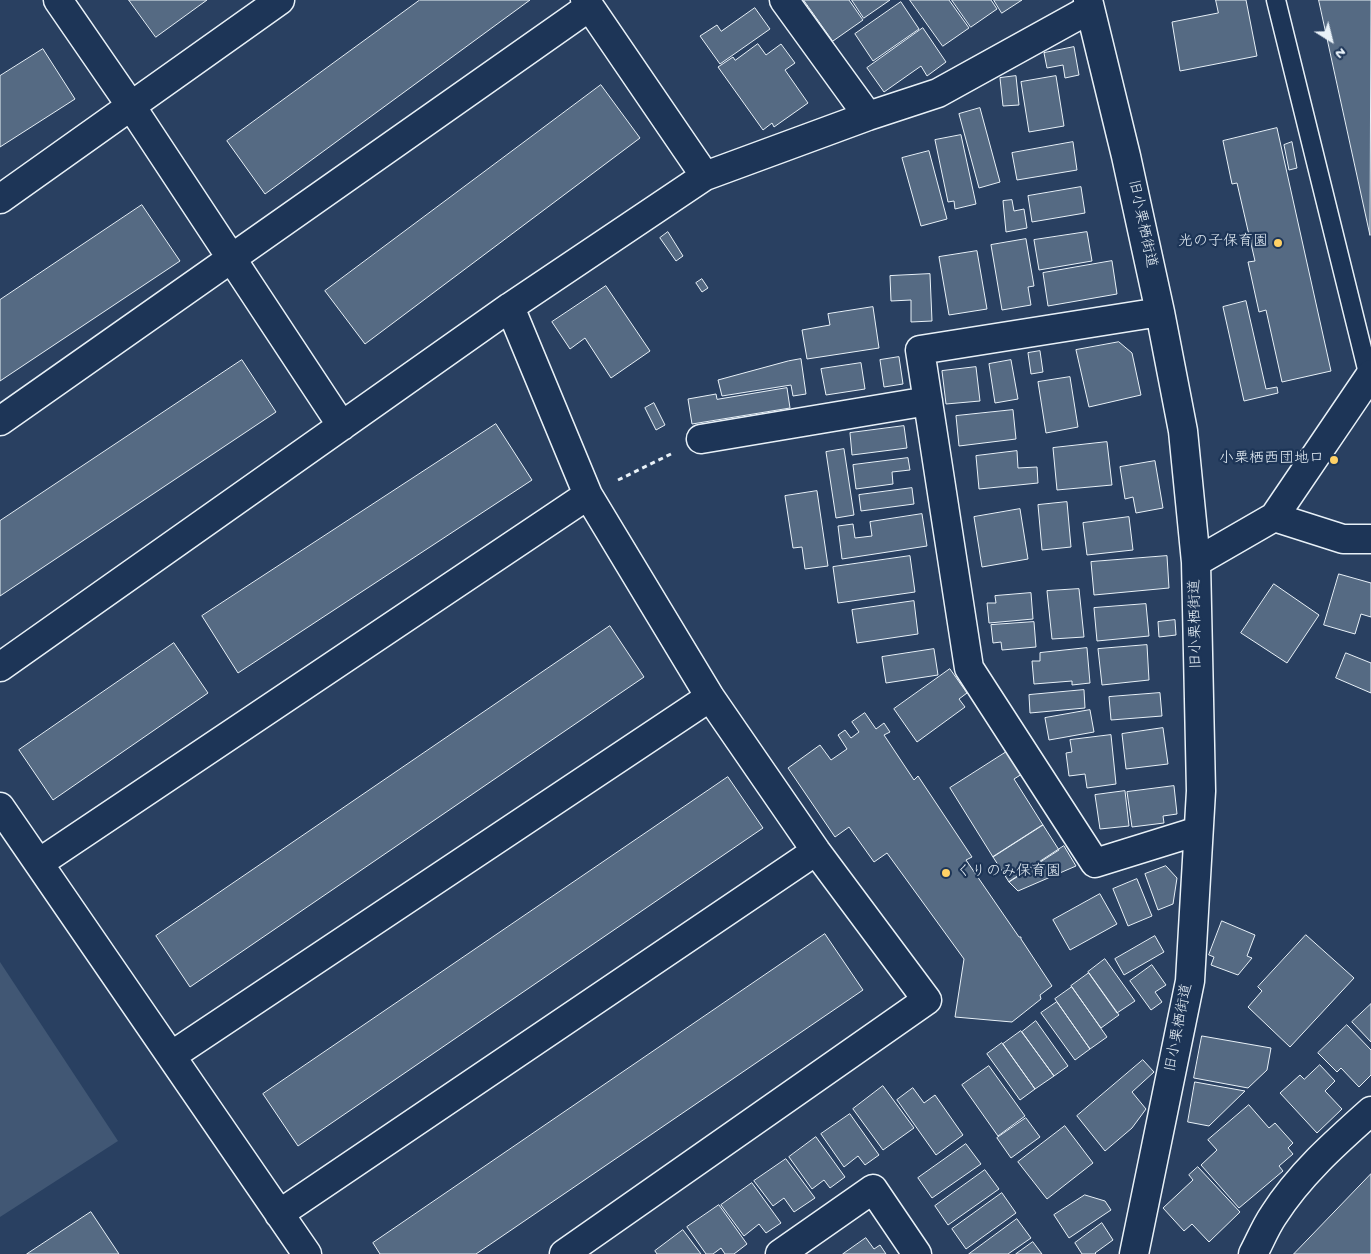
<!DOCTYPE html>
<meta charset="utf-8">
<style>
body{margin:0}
#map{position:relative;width:1371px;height:1254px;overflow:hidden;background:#294061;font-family:"Gochi Hand",sans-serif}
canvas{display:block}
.north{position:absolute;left:1306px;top:15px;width:50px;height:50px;-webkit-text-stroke:4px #1d3557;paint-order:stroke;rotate:144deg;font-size:14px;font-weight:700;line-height:20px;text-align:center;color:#e8f1f8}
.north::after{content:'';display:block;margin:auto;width:18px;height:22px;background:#e8f1f8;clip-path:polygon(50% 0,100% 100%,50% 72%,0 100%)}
</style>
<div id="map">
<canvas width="1371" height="1254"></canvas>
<div class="north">N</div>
</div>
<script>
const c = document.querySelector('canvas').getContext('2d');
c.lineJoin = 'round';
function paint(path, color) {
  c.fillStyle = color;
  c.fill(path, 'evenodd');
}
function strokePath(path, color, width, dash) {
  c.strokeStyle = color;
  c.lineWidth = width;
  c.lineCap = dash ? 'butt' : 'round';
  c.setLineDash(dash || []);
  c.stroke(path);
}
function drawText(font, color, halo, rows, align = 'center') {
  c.font = font + ' "Gochi Hand","Klee One",sans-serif';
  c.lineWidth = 4.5;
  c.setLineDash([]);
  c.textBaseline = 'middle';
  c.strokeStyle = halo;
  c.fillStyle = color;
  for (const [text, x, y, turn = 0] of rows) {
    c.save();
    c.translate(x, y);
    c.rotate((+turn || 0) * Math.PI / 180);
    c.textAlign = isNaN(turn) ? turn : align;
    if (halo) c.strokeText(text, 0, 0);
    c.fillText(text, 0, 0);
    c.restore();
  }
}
const green = new Path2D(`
 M 0,962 L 118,1141 L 0,1217 Z`);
const building = new Path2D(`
 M 129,0 L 207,0 L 156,37 Z
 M 420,0 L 530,0 L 265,194 L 227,141 Z
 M 804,0 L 849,0 L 863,20 L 833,41 Z
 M 852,0 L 890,0 L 864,18 Z
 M 910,0 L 949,0 L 969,28 L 943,46 Z
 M 952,0 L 991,0 L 997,9 L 971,27 Z
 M 994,0 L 1022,0 L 1002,13 Z
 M 1216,0 L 1246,0 L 1257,56 L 1180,71 L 1172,22 L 1218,13 Z
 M 1319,0 L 1371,0 L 1370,235 Z
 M 901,2 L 919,29 L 873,61 L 855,34 Z
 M 755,8 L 770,29 L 720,64 L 700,36 L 717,25 L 721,31 Z
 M 923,28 L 946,62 L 927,76 L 921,66 L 884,92 L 867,68 Z
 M 758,44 L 766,55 L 781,44 L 795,63 L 785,70 L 808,103 L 774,127 L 772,123 L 763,130 L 718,67 L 733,57 L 735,60 Z
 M 1074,47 L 1079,75 L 1065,78 L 1063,65 L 1047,68 L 1044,53 Z
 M 43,49 L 75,99 L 0,147 L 0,76 Z
 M 1016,76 L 1019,105 L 1003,106 L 1000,78 Z
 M 1056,76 L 1064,126 L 1029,132 L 1021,82 Z
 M 601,85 L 640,138 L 365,344 L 325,291 Z
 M 980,108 L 1000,182 L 979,188 L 959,114 Z
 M 1277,128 L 1331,371 L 1282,382 L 1266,310 L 1259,312 L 1248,262 L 1255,261 L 1237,183 L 1232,184 L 1223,141 Z
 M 961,135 L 976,204 L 955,209 L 954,201 L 948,202 L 935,140 Z
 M 1073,142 L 1077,170 L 1017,180 L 1012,153 Z
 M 1292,142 L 1297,168 L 1289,170 L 1284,145 Z
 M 929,151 L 947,219 L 921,226 L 902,158 Z
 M 1081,187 L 1085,213 L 1032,222 L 1028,196 Z
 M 1012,200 L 1014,211 L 1024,209 L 1027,228 L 1006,232 L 1003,201 Z
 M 142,205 L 180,261 L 0,381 L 0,300 Z
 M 668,232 L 683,256 L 676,261 L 660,238 Z
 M 1087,232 L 1092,261 L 1039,270 L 1034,240 Z
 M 1026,239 L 1034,286 L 1028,287 L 1031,305 L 1002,310 L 991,245 Z
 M 977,251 L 987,309 L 949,315 L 939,257 Z
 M 1112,261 L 1117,294 L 1048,306 L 1043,273 Z
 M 930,274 L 932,321 L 911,322 L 911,300 L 891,301 L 890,276 Z
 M 702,279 L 708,288 L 702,292 L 696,283 Z
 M 606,286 L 650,351 L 611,378 L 585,338 L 570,349 L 552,322 Z
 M 1246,301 L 1266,389 L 1277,387 L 1278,393 L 1244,401 L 1223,307 Z
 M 873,307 L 879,348 L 807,359 L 802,330 L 830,325 L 828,314 Z
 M 1119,342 L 1132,353 L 1141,395 L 1089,407 L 1076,350 Z
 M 1040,351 L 1043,372 L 1031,374 L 1028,353 Z
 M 899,357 L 903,384 L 884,387 L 880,360 Z
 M 801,359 L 806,394 L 793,396 L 791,385 L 722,396 L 718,380 L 788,361 Z
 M 242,360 L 276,412 L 0,596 L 0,521 Z
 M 1011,360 L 1018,399 L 995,403 L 989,364 Z
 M 861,363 L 865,389 L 826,395 L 821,369 Z
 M 976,367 L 980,401 L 946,404 L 942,371 Z
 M 1070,377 L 1078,427 L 1046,433 L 1038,382 Z
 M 787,388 L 790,408 L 692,424 L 688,399 L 716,394 L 717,399 Z
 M 654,403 L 665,425 L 656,430 L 645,408 Z
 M 1013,410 L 1016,439 L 959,446 L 956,416 Z
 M 496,424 L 532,480 L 238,673 L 202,616 Z
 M 904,426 L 907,448 L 852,455 L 850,433 Z
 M 1107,442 L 1112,485 L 1057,490 L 1053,448 Z
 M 844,449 L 854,515 L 836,518 L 826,452 Z
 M 1017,451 L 1018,468 L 1037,467 L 1038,483 L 979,489 L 976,456 Z
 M 908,458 L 910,470 L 892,472 L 893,484 L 856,489 L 853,465 Z
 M 1155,461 L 1163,508 L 1136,513 L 1133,497 L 1125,499 L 1120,467 Z
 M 912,488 L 914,504 L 861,511 L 859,495 Z
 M 817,491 L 828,566 L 805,569 L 802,547 L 793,548 L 785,496 Z
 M 1067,502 L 1071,547 L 1042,550 L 1038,505 Z
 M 1020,509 L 1028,559 L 982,567 L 974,517 Z
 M 922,514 L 927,546 L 842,559 L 838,526 L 853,524 L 855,538 L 872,536 L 870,522 Z
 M 1129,517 L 1133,550 L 1087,555 L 1083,523 Z
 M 910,556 L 915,592 L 838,603 L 833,567 Z
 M 1167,556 L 1169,588 L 1094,595 L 1091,562 Z
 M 1339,574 L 1371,583 L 1371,617 L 1361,614 L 1355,634 L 1324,625 Z
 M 1274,584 L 1319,615 L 1287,663 L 1241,633 Z
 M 1079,589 L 1084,637 L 1052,639 L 1047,591 Z
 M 1031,593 L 1033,619 L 989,623 L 987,603 L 996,603 L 995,596 Z
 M 914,601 L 918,634 L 857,643 L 852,610 Z
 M 1146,604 L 1149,636 L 1097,641 L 1094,608 Z
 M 1175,620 L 1176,635 L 1159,637 L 1158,622 Z
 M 1034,622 L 1036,647 L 1002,650 L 1001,642 L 993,643 L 991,625 Z
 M 610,626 L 644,677 L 190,987 L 156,936 Z
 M 174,643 L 208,693 L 53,800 L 19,750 Z
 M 1147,645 L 1149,680 L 1102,685 L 1098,649 Z
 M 1087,648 L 1090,683 L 1072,685 L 1072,681 L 1034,684 L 1032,661 L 1040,661 L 1040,653 Z
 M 934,649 L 938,675 L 886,683 L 882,657 Z
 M 1346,653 L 1371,663 L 1371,693 L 1336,678 Z
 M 950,669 L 967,693 L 959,699 L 965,707 L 917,742 L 894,709 Z
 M 1084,690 L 1085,708 L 1030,713 L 1029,695 Z
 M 1160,693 L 1162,716 L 1111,720 L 1109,697 Z
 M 1090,710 L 1094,732 L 1049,740 L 1045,718 Z
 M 865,713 L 876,729 L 884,723 L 890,732 L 884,735 L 914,780 L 918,776 L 972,857 L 966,860 L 1019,937 L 1021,937 L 1021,939 L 1052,986 L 1040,995 L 1041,999 L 1012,1022 L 955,1017 L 964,959 L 887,853 L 874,862 L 849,827 L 835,837 L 788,768 L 820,745 L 831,760 L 847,749 L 838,735 L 845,730 L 851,738 L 859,732 L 852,722 Z
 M 1163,728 L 1168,764 L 1126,769 L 1122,734 Z
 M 1111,735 L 1116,784 L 1087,788 L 1085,774 L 1069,776 L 1066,753 L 1072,752 L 1070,740 Z
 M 1008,751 L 1022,774 L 1014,779 L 1043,825 L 993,857 L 950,788 Z
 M 728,777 L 763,828 L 298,1146 L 263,1094 Z
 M 1174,786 L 1177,814 L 1163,816 L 1164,823 L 1132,827 L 1127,792 Z
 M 1125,791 L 1129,826 L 1100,829 L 1095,795 Z
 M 1043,825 L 1059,850 L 1009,882 L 993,857 Z
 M 1064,846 L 1076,866 L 1018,891 L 1009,882 Z
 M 1166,866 L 1177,878 L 1173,904 L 1158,910 L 1145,874 Z
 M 1137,879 L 1152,916 L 1128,926 L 1113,889 Z
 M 1100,894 L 1117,924 L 1070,950 L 1053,920 Z
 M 1222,921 L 1255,935 L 1247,956 L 1252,958 L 1238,975 L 1211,965 L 1214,957 L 1209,955 Z
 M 825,934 L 863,990 L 476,1254 L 380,1254 L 373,1243 Z
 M 1306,935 L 1354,978 L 1290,1047 L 1248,1007 L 1262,991 L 1258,987 Z
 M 1155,936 L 1164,952 L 1124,975 L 1115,959 Z
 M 1105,959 L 1135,1001 L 1117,1013 L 1088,972 Z
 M 1152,965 L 1166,985 L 1155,992 L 1162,1002 L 1151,1010 L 1130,981 Z
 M 1089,973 L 1119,1015 L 1101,1028 L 1071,986 Z
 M 1072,987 L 1107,1037 L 1090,1049 L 1055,999 Z
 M 1057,1002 L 1090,1049 L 1075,1060 L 1041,1013 Z
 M 1371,1004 L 1371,1042 L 1352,1022 Z
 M 1036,1021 L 1068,1066 L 1054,1076 L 1022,1032 Z
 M 1347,1025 L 1371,1050 L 1371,1075 L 1359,1087 L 1341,1068 L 1337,1072 L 1318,1053 Z
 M 1021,1031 L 1054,1076 L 1035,1089 L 1003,1044 Z
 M 1202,1036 L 1271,1048 L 1267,1070 L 1248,1088 L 1194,1078 Z
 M 1002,1043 L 1035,1089 L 1020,1100 L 987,1054 Z
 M 1143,1060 L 1154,1072 L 1132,1092 L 1146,1109 L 1132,1128 L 1105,1151 L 1077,1116 Z
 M 1320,1065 L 1335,1081 L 1325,1091 L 1342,1109 L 1317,1133 L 1280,1093 L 1300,1075 L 1304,1079 Z
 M 989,1066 L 1025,1116 L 998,1136 L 962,1085 Z
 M 1195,1082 L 1245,1091 L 1209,1126 L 1188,1122 Z
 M 883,1086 L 914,1128 L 883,1150 L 853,1109 Z
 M 913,1088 L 924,1103 L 935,1095 L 963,1135 L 936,1155 L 897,1100 Z
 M 1249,1105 L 1269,1128 L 1275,1123 L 1293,1143 L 1288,1148 L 1293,1154 L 1279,1166 L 1283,1171 L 1239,1208 L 1201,1165 L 1217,1150 L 1208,1140 Z
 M 850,1114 L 879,1155 L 865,1165 L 858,1156 L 844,1167 L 821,1134 Z
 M 1026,1118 L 1040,1137 L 1011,1158 L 997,1138 Z
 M 1065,1126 L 1093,1163 L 1047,1199 L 1018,1162 Z
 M 816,1137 L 845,1177 L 830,1188 L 824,1180 L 812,1189 L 789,1157 Z
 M 966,1144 L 981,1164 L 932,1198 L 918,1178 Z
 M 786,1159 L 815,1198 L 794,1212 L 784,1198 L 773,1206 L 754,1181 Z
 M 1198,1167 L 1240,1212 L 1209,1242 L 1192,1224 L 1184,1231 L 1163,1208 L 1193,1180 L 1189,1175 Z
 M 985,1170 L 999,1189 L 948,1225 L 935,1206 Z
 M 1371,1174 L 1371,1254 L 1294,1254 Z
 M 752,1183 L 781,1223 L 766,1233 L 759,1224 L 744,1236 L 721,1205 Z
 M 1002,1193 L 1016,1213 L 966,1249 L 952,1229 Z
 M 1085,1195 L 1105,1201 L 1111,1210 L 1069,1238 L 1054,1215 Z
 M 719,1205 L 747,1244 L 734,1254 L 725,1254 L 721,1248 L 713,1254 L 706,1254 L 687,1227 Z
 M 91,1212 L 119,1254 L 27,1254 Z
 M 1017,1219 L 1031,1238 L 1008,1254 L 969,1254 Z
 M 1102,1223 L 1113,1240 L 1095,1253 L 1096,1254 L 1082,1254 L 1075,1243 Z
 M 683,1230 L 701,1254 L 657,1254 L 655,1251 Z
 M 866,1238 L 874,1249 L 880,1245 L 886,1254 L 843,1254 Z
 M 1033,1242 L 1042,1254 L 1016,1254 Z`);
const path = new Path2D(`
 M 618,480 L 671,454`);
const lane = new Path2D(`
 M 1276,0 L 1369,377`);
const street = new Path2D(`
 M 58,0 L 131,106 L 342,426
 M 585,0 L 705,176
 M 784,0 L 868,116
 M 1088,0 L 1126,156 L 1160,312 L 1183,431 L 1196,562 L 1201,791 L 1190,981 L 1134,1254
 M 0,199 L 280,0
 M 510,307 L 588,495 L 710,697 L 816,851 L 927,1000 L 564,1254
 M 1160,312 L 920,350 L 969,668 L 1095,863 L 1198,831
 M 0,421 L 589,7
 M 701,439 L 928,401
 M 1274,517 L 1343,539 L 1371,539
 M 1196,562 L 1274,517 L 1371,374
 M 0,667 L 510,307 L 705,176 L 868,116 L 938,93 L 1090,9
 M 0,807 L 307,1254
 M 39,863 L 588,495
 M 171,1056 L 710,697
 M 279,1214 L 816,851
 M 780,1254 L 873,1189 L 917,1254
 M 1253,1254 C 1260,1241 1265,1228 1273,1216 C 1299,1175 1335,1143 1371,1111`);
const markers = [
 [1278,243,5,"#ffd166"],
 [1334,460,5,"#ffd166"],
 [946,873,5,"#ffd166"]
];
const streetNames = [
 ["旧小栗栖街道",1141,224,78],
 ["旧小栗栖街道",1197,624,-91],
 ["旧小栗栖街道",1180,1028,-79]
];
const poiNames = [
 ["光の子保育園",1268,243],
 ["小栗栖西団地口",1324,460],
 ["くりのみ保育園",956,873,"left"]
];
paint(green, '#415774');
paint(building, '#556a83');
strokePath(building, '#e8f1f8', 1);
strokePath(lane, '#e8f1f8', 21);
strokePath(street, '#e8f1f8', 31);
strokePath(path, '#e8f1f8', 3, [5, 4]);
strokePath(lane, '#1d3557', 18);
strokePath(street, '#1d3557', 28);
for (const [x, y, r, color] of markers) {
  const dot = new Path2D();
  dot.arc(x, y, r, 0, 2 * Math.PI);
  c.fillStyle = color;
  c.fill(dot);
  strokePath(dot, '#1d3557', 2);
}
drawText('15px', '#e8f1f8', '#1d3557', streetNames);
drawText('15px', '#e8f1f8', '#1d3557', poiNames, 'right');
</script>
